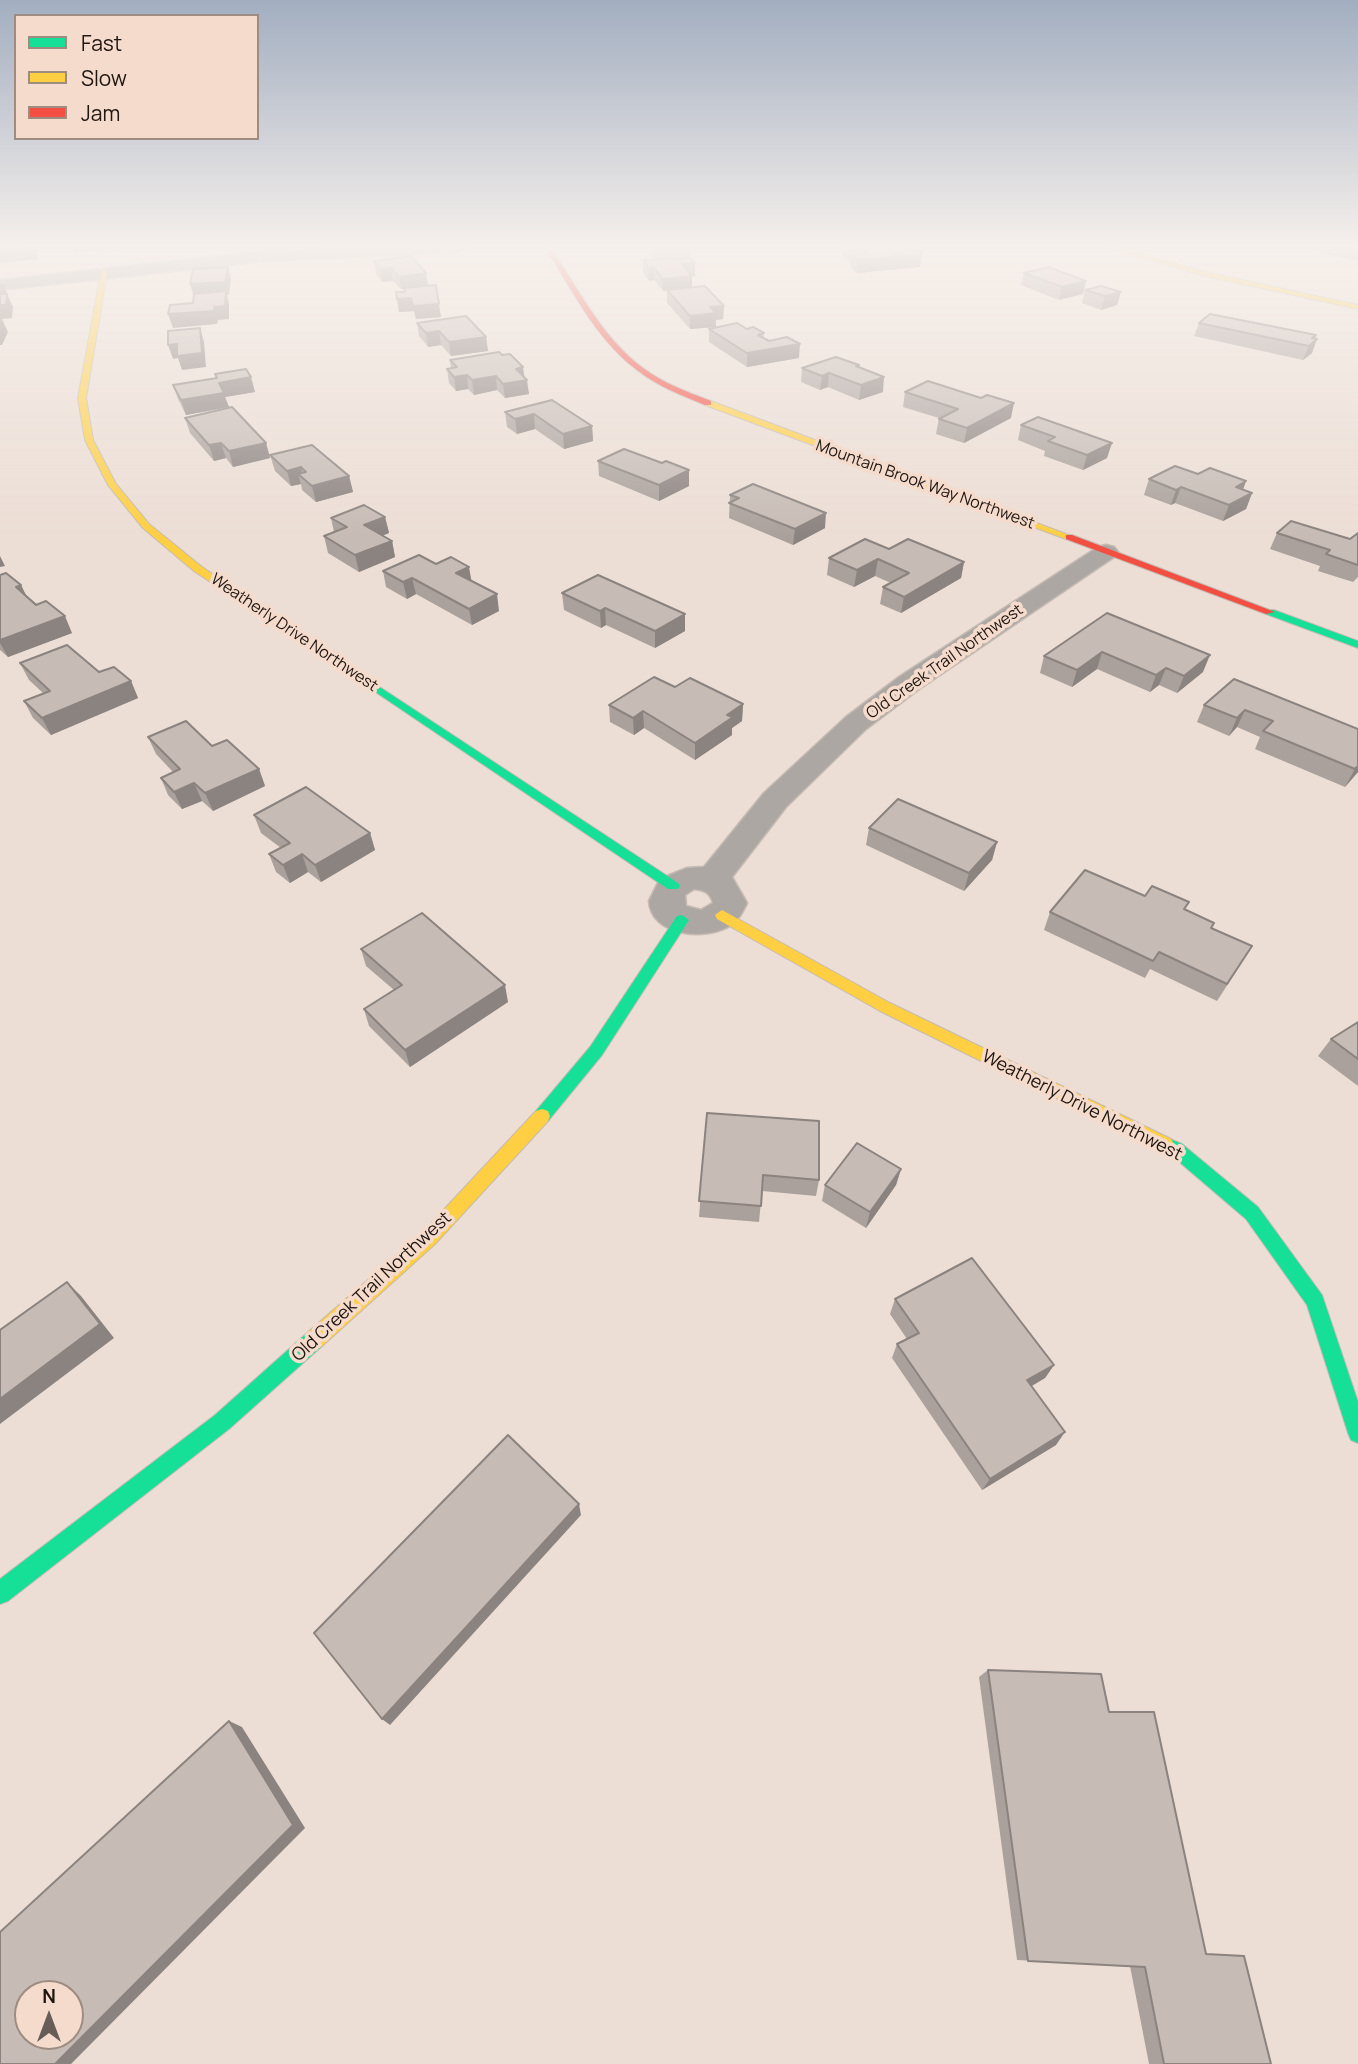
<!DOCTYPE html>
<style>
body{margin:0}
#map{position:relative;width:1358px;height:2064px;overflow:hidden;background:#ecded5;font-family:Manrope,sans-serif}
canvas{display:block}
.legend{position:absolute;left:14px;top:14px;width:245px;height:126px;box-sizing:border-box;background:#f5dbcc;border:2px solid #9f8c81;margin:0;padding:9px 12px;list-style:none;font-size:21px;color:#1f1611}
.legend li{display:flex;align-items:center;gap:14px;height:35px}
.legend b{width:35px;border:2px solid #9f8c81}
.north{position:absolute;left:14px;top:1980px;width:70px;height:70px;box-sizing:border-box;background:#f5dbcc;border:2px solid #9f8c81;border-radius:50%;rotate:0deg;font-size:19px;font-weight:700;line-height:28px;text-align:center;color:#1f1611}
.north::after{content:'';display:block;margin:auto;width:24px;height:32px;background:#675c56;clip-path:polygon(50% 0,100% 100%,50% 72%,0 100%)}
</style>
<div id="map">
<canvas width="1358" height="2064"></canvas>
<ul class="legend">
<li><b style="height:9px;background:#16e098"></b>Fast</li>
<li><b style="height:9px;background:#ffcf43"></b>Slow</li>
<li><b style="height:9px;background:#f24e42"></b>Jam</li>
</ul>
<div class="north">N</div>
</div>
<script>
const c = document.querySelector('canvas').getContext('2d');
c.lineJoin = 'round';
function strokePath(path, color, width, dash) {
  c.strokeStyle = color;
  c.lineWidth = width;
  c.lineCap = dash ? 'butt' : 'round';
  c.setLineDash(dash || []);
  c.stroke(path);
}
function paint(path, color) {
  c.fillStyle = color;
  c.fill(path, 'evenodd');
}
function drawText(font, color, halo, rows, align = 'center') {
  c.font = font + ' Manrope,sans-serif';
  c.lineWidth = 7;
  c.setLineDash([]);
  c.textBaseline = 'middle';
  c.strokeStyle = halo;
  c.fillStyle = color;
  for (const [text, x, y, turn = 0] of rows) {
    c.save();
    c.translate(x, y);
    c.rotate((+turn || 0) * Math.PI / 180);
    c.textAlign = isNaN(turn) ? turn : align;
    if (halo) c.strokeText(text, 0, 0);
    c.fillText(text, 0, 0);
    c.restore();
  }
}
const street = new Path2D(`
 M 360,248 L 466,248 L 459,252 L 267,261 L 0,290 L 0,280 L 267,251 Z
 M 1106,545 L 1114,547 L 1118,552 L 1114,557 L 919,689 L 866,729 L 786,807 L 732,877 L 747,903 C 743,911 739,920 731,925 C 708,941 651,937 649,901 L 660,879 L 687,868 L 704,867 L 764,793 L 846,717 L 899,677 L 1098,547 ZM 694,889 C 704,890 710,892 713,903 L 701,910 L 686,906 L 685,895 Z`);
const fast = new Path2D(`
 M 1266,610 L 1274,610 L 1358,641 L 1358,648 L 1266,614 Z
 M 372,682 L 678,883 L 680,886 L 678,889 L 668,889 L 368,687 L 368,683 Z
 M 682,915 L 689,920 L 602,1055 L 548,1121 L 542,1123 L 536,1121 L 534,1116 L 536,1111 L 590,1047 L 677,916 Z
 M 1165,1137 L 1182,1144 L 1258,1207 L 1322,1295 L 1358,1402 L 1358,1443 L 1351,1440 L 1348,1433 L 1307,1305 L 1246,1219 L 1170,1154 L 1159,1149 L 1156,1144 L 1159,1139 Z
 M 314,1331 L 321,1333 L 324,1340 L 321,1347 L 229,1429 L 8,1601 L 0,1604 L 0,1579 L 215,1415 L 307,1333 Z`);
const slow = new Path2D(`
 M 1109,248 L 1118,248 L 1206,272 L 1358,305 L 1358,309 L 1205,276 Z
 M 104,270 L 107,272 L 86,398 L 93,440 L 116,484 L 149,524 L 202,567 L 376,683 L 376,687 L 368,687 L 194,571 L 143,528 L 108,485 L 85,440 L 78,398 L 101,272 Z
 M 705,401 L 711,401 L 1074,537 L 1066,539 L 705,405 Z
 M 722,910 L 890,1003 L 1171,1139 L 1174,1144 L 1171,1149 L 1165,1151 L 1159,1149 L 880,1011 L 717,919 L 715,915 Z
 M 542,1109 L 548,1111 L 550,1116 L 548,1121 L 435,1244 L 321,1347 L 314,1349 L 307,1347 L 304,1340 L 307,1333 L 423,1232 L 536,1111 Z`);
const jam = new Path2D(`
 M 545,248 L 551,248 C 578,288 602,338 643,368 C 663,383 687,392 711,401 L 711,405 L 705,405 C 681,395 657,386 637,370 C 596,340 572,289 545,248 Z
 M 1066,535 L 1072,535 L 1275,612 L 1266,614 L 1066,539 Z`);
const wall = new Path2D(`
 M 651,248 L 691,248 L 691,259 L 695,263 L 695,276 L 692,276 L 692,288 L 724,306 L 723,319 L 716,320 L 716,327 L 690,329 L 667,303 L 667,291 L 663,291 L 654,280 L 649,281 L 643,272 L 643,260 L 662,259 L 653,258 L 651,253 Z
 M 843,248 L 924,248 L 923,254 L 922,254 L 920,267 L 857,273 L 851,268 L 851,263 L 842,256 Z
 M 1316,248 L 1358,248 L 1358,261 L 1314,251 Z
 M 374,261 L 426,273 L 428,286 L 441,317 L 416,319 L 414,311 L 399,312 L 396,292 L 405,292 L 404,289 L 401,289 L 393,281 L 382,282 L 376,274 Z
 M 1024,273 L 1083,294 L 1059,300 L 1021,285 Z
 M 1101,286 L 1117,305 L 1101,310 L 1082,303 L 1085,290 Z
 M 417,323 L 486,337 L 488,351 L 451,356 L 441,345 L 428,347 L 419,336 Z
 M 1199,323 L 1316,335 L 1312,353 L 1303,360 L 1194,336 Z
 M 709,329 L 747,329 L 764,333 L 764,338 L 799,358 L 747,367 L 709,342 Z
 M 450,360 L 524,377 L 529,394 L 505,398 L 497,390 L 474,395 L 468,389 L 456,391 L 449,383 L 447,369 L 451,368 Z
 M 858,367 L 883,392 L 859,400 L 828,387 L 820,390 L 801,382 L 802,368 Z
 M 215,374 L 255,392 L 225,397 L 229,407 L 186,415 L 178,399 L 173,385 L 216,378 Z
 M 905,392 L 1011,418 L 964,443 L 936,434 L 939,418 L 903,407 Z
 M 552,400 L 592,426 L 593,441 L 564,449 L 535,429 L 517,434 L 507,427 L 505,412 Z
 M 1038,417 L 1107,458 L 1083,470 L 1044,456 L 1045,451 L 1018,440 L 1021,425 Z
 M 185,418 L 266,443 L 270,458 L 233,467 L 226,458 L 214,461 L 190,433 Z
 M 270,455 L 349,476 L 353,492 L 316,502 L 302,490 L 301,484 L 291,486 L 275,471 Z
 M 598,461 L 662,463 L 689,470 L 689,486 L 659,501 L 599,476 Z
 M 1198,474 L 1246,481 L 1243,490 L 1252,493 L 1246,509 L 1223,521 L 1175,503 L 1171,505 L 1144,495 L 1149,479 Z
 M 730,495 L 825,528 L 793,545 L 729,518 Z
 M 385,517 L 389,533 L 382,536 L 392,541 L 395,557 L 359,572 L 328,553 L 324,536 L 334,532 L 331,518 Z
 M 1277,533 L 1350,539 L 1358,533 L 1358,577 L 1353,582 L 1318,571 L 1320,566 L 1270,549 Z
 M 889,549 L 964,562 L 961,578 L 901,613 L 880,604 L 883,587 L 891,583 L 875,576 L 854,587 L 827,575 L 829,558 Z
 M 383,571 L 471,581 L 499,611 L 472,625 L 416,594 L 407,599 L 386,587 Z
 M 0,575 L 21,585 L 26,595 L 72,633 L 8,657 L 0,650 Z
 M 562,593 L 685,614 L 685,631 L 655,648 L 606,625 L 601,628 L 564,610 Z
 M 1107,613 L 1203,672 L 1177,693 L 1159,685 L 1150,692 L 1097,669 L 1072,687 L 1040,673 L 1044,656 Z
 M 20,663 L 99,672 L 131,681 L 138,698 L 51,735 L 33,718 L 24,701 L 43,693 L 29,680 Z
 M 1234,679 L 1358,729 L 1358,772 L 1345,787 L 1255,749 L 1260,737 L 1237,727 L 1229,736 L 1197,722 L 1204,705 Z
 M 675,687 L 743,704 L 742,721 L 732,728 L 732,735 L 695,760 L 644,728 L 634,735 L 610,722 L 609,705 Z
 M 148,737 L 212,746 L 259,769 L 265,786 L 213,811 L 202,801 L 182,809 L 168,795 L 161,778 L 173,772 L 156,754 Z
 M 254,815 L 370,833 L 375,850 L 321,882 L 308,872 L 290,883 L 276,872 L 269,854 L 281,848 L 261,833 Z
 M 869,828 L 997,842 L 992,860 L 964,891 L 866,845 Z
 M 1145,896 L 1189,902 L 1185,910 L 1211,928 L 1241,964 L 1217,1001 L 1150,969 L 1145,978 L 1044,930 L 1050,912 Z
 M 361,949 L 508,1002 L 410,1067 L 369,1026 L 364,1009 L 394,990 L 366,966 Z
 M 1358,1022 L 1358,1086 L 1318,1056 L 1331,1039 Z
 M 707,1113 L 819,1180 L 816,1196 L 762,1191 L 759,1222 L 699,1217 Z
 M 901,1169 L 896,1185 L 866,1228 L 822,1201 L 825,1185 Z
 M 895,1299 L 1054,1365 L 1045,1378 L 1032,1386 L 1056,1445 L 982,1490 L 892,1358 L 897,1344 L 907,1339 L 890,1314 Z
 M 988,1670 L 1109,1712 L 1206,1954 L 1271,2064 L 1149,2064 L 1130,1966 L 1017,1960 L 979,1677 Z`);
const shadedWall = new Path2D(`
 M 17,248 L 36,248 L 38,259 L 0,263 L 0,250 Z
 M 73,248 L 118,248 L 75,252 Z
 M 905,248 L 924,248 L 923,254 L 921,254 L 922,254 L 920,267 L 857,273 L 858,260 Z
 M 695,263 L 695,276 L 682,277 L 682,264 Z
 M 228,267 L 231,279 L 229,295 L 227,295 L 229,304 L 229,319 L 218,320 L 217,324 L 173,328 L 168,314 L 214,307 L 194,297 L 190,284 Z
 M 654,267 L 654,280 L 649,281 L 649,268 Z
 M 391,268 L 393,281 L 382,282 L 380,269 Z
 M 426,273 L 428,286 L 401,289 L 399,277 Z
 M 692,276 L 692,289 L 663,291 L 662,279 Z
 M 1086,281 L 1083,294 L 1059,300 L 1062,287 Z
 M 3,285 L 13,307 L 12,318 L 2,319 L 8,332 L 2,345 L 0,345 L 0,305 Z
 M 1121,292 L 1117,305 L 1101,310 L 1105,296 Z
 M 411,298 L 414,311 L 399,312 L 397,299 Z
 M 439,304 L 441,317 L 416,319 L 413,306 Z
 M 724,306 L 723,319 L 716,320 L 716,327 L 690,329 L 690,316 L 710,307 Z
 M 200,328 L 204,342 L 206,367 L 182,370 L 178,358 L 173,359 L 168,345 Z
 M 439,331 L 441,345 L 428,347 L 426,333 Z
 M 1316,335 L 1312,343 L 1317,339 L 1312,353 L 1303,360 L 1312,338 Z
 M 486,337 L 488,351 L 451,356 L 449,342 Z
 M 800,344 L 799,358 L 747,367 L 747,353 Z
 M 523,367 L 525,380 L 527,380 L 529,394 L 505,398 L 503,384 L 516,369 Z
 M 829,373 L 828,387 L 820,390 L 822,376 Z
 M 467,375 L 468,389 L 456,391 L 454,377 Z
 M 496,376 L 497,390 L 474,395 L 472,380 Z
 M 251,377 L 255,392 L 225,397 L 229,407 L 186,415 L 181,400 L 219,383 Z
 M 884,377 L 883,392 L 859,400 L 861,385 Z
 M 1014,403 L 1011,418 L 964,443 L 967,428 Z
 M 534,414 L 535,429 L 517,434 L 515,419 Z
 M 592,426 L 593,441 L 564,449 L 563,434 Z
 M 221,443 L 226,458 L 214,461 L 209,445 Z
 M 266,443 L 270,458 L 233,467 L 229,451 Z
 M 1112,443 L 1107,458 L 1083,470 L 1087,455 Z
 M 301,467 L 304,479 L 298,474 L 301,484 L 291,486 L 287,471 Z
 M 689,470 L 689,486 L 659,501 L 659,485 Z
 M 349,476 L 353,492 L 316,502 L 312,486 Z
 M 1246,481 L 1240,497 L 1236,487 Z
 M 1181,487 L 1175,503 L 1171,505 L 1176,490 Z
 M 1252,493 L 1246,509 L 1223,521 L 1229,505 Z
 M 826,513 L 825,528 L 793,545 L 795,529 Z
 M 385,517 L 389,533 L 368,541 L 364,525 Z
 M 392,541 L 395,557 L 359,572 L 355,555 Z
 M 0,556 L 5,566 L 0,567 Z
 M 878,559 L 875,576 L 854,587 L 857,570 Z
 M 964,562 L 961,578 L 901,613 L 904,597 Z
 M 469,567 L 472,584 L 456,573 Z
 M 412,578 L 416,594 L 407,599 L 403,582 Z
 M 21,585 L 29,602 L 16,587 Z
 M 497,594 L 499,611 L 472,625 L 469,609 Z
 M 605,608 L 606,625 L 601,628 L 600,611 Z
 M 685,614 L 685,631 L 655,648 L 655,631 Z
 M 65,616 L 72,633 L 8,657 L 0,643 L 0,640 Z
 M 1102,652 L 1097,669 L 1072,687 L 1077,670 Z
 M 1210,655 L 1203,672 L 1177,693 L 1184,676 Z
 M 1166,668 L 1159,685 L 1150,692 L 1156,675 Z
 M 131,681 L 138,698 L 51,735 L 42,718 Z
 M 743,704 L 742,721 L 732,728 L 732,735 L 695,760 L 695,743 L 727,715 Z
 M 1245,710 L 1237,727 L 1229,736 L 1237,718 Z
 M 643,711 L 644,728 L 634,735 L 633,718 Z
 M 1358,766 L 1358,772 L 1345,787 L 1355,769 Z
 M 259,769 L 265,786 L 213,811 L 205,793 Z
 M 194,783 L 202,801 L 182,809 L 174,792 Z
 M 370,833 L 375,850 L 321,882 L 315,865 Z
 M 997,842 L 992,860 L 964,891 L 969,873 Z
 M 302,854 L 308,872 L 290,883 L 283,865 Z
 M 505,985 L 508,1002 L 410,1067 L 405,1050 Z
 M 901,1169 L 896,1185 L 866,1228 L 870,1212 Z
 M 67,1282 L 81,1296 L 114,1338 L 0,1424 L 0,1399 Z
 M 1054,1365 L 1045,1378 L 1019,1393 L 1027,1380 Z
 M 1065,1432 L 1056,1445 L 982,1490 L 990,1479 Z
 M 579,1504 L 581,1515 L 390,1725 L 382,1719 Z
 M 229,1721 L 242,1727 L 305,1828 L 71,2064 L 55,2064 Z`);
const building = new Path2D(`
 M 0,248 L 20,248 L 0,250 Z
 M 848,248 L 915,248 L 922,251 L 918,251 L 922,254 L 858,260 L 852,255 L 868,254 L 863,251 L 866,251 L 852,250 Z
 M 411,256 L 426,273 L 399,277 L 391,268 L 380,269 L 374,261 Z
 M 691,258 L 695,263 L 682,264 L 692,276 L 662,279 L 654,267 L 649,268 L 643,260 Z
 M 228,267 L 225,282 L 190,284 L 193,269 Z
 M 1048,267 L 1086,281 L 1062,287 L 1024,273 Z
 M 3,285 L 2,294 L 7,294 L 6,305 L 0,305 L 0,286 Z
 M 436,285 L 439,304 L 413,306 L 411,298 L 397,299 L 396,292 L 405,292 L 404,288 Z
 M 705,286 L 724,306 L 710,307 L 716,313 L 690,316 L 667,290 Z
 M 1101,286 L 1121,292 L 1105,296 L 1085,290 Z
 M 226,291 L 225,306 L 214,307 L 214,311 L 168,314 L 170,305 L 193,303 L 194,294 Z
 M 1210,314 L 1316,335 L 1312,338 L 1317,339 L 1309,346 L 1199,323 Z
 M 466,316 L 486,337 L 449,342 L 439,331 L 426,333 L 417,323 Z
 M 737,323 L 747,329 L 753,327 L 764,333 L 758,335 L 769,341 L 787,337 L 800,344 L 747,353 L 709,329 Z
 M 200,328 L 202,353 L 177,356 L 177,344 L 168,345 L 168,331 Z
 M 499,352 L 502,355 L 510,354 L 523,367 L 516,369 L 527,380 L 503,384 L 496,376 L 472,380 L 467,375 L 454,377 L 447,369 L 457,367 L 450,360 Z
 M 836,357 L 859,365 L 856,366 L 884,377 L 861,385 L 829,373 L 822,376 L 802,368 Z
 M 246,369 L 251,377 L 219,383 L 224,393 L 181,400 L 173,385 L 217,378 L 215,374 Z
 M 928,381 L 981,398 L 987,395 L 1014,403 L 967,428 L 939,419 L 958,409 L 905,392 Z
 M 552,400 L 592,426 L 563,434 L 534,414 L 515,419 L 505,412 Z
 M 232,407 L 266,443 L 229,451 L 221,443 L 209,445 L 185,418 Z
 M 1038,417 L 1112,443 L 1087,455 L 1048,441 L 1055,437 L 1021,425 Z
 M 312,445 L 349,476 L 312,486 L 298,474 L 306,472 L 301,467 L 287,471 L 270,455 Z
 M 624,449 L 662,463 L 666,461 L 689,470 L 659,485 L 598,461 Z
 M 1175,466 L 1198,474 L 1210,468 L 1246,481 L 1236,487 L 1252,493 L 1229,505 L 1181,487 L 1176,490 L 1149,479 Z
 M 753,484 L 826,513 L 795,529 L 729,503 L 739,498 L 730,495 Z
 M 364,505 L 385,517 L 364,525 L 392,541 L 355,555 L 324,536 L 347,527 L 331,518 Z
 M 1291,521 L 1350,539 L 1358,533 L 1358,565 L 1326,554 L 1330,550 L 1277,533 Z
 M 865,539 L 889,549 L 908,539 L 964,562 L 904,597 L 883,587 L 909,573 L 878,559 L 857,570 L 829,558 Z
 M 419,555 L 436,564 L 451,557 L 469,567 L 456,573 L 497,594 L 469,609 L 412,578 L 403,582 L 383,571 Z
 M 6,573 L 21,585 L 16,587 L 36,605 L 46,601 L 65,616 L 0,640 L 0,575 Z
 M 598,575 L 685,614 L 655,631 L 605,608 L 600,611 L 562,593 Z
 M 1107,613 L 1210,655 L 1184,676 L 1166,668 L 1156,675 L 1102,652 L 1077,670 L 1044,656 Z
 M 67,645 L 99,672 L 114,667 L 131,681 L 42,718 L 24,701 L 50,691 L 20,663 Z
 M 654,677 L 675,687 L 690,678 L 743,704 L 727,715 L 733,717 L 695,743 L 643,711 L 633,718 L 609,705 Z
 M 1234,679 L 1358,729 L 1358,766 L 1355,769 L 1263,731 L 1273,721 L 1245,710 L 1237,718 L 1204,705 Z
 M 186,721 L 212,746 L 227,740 L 259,769 L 205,793 L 194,783 L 174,792 L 161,778 L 180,769 L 148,737 Z
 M 306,787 L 370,833 L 315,865 L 302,854 L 283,865 L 269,854 L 290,843 L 254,815 Z
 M 898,799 L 997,842 L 969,873 L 869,828 Z
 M 1085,870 L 1145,896 L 1152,886 L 1189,902 L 1184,909 L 1214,923 L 1211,928 L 1252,946 L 1227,984 L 1159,952 L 1153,961 L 1050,912 Z
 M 422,913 L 505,985 L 405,1050 L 364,1009 L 402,985 L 361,949 Z
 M 1358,1022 L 1358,1059 L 1331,1039 Z
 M 707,1113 L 819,1121 L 819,1180 L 763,1175 L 761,1206 L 699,1201 Z
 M 857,1143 L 901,1169 L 870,1212 L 825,1185 Z
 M 972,1258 L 1054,1365 L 1027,1380 L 1065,1432 L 990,1479 L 897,1344 L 919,1333 L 895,1299 Z
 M 67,1282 L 100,1324 L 0,1399 L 0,1330 Z
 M 508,1435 L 579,1504 L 382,1719 L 314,1633 Z
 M 988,1670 L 1101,1674 L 1109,1712 L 1154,1712 L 1206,1954 L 1244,1956 L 1271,2064 L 1164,2064 L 1145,1967 L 1028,1961 Z
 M 229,1721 L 293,1825 L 55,2064 L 0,2064 L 0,1932 ZM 28,1994 L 70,1994 L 70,2036 L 28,2036 Z`);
const farStreetnames = [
 ["Mountain Brook Way Northwest",925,485,20],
 ["Weatherly Drive Northwest",294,633,34],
 ["Old Creek Trail Northwest",945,662,-35]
];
const streetNames = [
 ["Weatherly Drive Northwest",1082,1106,27],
 ["Old Creek Trail Northwest",372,1287,-43]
];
strokePath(street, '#c5bbb3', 3);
strokePath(fast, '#c5bbb3', 2);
strokePath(slow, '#c5bbb3', 2);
strokePath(jam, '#c5bbb3', 2);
paint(street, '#aca7a3');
paint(fast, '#16e098');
paint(slow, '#ffcf43');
paint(jam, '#f24e42');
paint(wall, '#aaa19c');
paint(shadedWall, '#8b837f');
paint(building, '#c6bbb5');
strokePath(building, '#8b837f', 2);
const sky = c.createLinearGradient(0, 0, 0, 537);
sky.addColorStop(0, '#a2aec0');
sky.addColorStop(0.46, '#f6f0ec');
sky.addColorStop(1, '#f6f0ec00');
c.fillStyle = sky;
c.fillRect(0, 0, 1358, 537);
drawText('16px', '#1f1611', '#f5dbcc', farStreetnames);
drawText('18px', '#1f1611', '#f5dbcc', streetNames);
</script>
